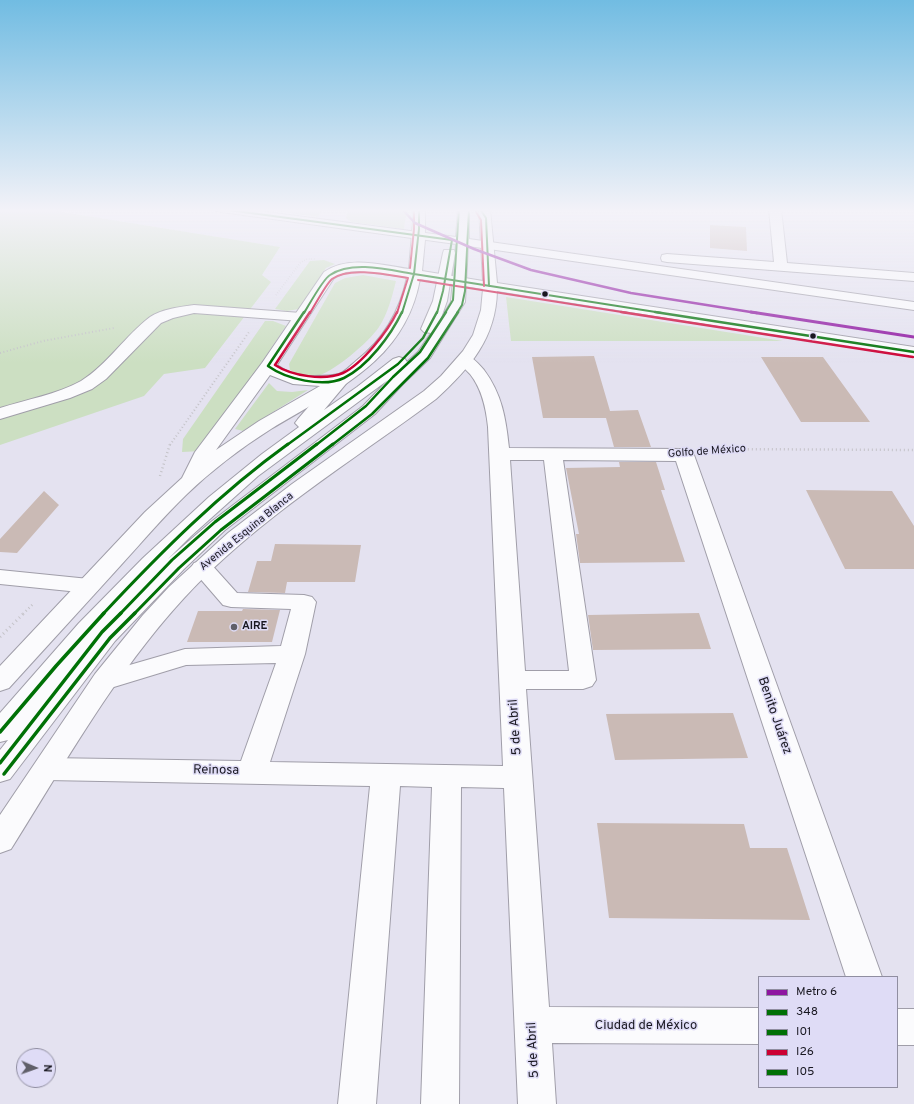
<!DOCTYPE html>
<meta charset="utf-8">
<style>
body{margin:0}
#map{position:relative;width:914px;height:1104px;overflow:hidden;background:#e4e2f0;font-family:Overpass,sans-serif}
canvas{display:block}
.legend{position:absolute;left:758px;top:976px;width:140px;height:112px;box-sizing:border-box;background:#dfdcf6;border:1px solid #908ea1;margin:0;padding:5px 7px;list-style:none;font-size:12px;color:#191821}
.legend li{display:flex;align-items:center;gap:8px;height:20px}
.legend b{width:20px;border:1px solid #908ea1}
.north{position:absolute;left:16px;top:1048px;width:40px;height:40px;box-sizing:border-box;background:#dfdcf6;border:1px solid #908ea1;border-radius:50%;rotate:92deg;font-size:11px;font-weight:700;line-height:16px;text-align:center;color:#191821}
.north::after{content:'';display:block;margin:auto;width:14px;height:18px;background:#605f69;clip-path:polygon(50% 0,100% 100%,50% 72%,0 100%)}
</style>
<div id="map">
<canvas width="914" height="1104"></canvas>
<ul class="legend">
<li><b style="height:5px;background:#8e16a1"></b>Metro 6</li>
<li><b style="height:5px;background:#007106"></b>348</li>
<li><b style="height:5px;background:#007106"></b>I01</li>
<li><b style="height:5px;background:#c03"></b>I26</li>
<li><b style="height:5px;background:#007106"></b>I05</li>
</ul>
<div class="north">N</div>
</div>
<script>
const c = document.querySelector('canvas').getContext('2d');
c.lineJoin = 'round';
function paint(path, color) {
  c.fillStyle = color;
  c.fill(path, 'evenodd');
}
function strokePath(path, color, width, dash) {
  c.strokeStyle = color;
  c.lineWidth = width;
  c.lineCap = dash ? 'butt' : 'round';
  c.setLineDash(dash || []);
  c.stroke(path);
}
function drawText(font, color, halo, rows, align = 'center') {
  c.font = font + ' Overpass,sans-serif';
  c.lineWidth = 3;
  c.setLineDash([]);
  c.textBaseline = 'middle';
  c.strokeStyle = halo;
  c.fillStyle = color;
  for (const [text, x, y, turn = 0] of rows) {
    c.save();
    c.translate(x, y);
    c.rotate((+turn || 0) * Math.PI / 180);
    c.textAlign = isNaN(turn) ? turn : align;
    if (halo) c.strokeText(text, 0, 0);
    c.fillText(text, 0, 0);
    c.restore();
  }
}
const green = new Path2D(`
 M 0,209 L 44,209 L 280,247 L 262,275 L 271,282 L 205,368 L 164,374 L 144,396 L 0,445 Z
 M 262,209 L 322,209 L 318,217 Z
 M 348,209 L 407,209 L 404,229 L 351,222 L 346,218 Z
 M 324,260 L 335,264 L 326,268 L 299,309 L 287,311 L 275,309 L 310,261 Z
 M 363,275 L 396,281 C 392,297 388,313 379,327 C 369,342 332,374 314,377 C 306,378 298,374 290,370 L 289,364 L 335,283 L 345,278 Z
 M 506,297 L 783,341 L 511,341 Z
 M 265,321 L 273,321 L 286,326 L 202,451 L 182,452 L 183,439 Z
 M 269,383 L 277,391 L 292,392 L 308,390 L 243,431 L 235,429 Z`);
const building = new Path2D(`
 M 710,225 L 746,227 L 747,251 L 710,248 Z
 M 594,356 L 610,411 L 638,410 L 651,447 L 614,447 L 606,418 L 543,418 L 532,357 Z
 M 761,357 L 823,357 L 870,422 L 801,422 Z
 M 619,462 L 656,462 L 665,490 L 661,490 L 685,562 L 580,563 L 576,534 L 579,534 L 566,468 L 620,467 Z
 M 806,490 L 892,491 L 914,526 L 914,569 L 845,569 Z
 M 44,491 L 59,505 L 17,553 L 0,552 L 0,539 Z
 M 275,544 L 361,545 L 355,582 L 287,582 L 285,593 L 248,592 L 257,561 L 271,561 Z
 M 243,609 L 280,610 L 272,642 L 187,642 L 198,611 L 242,611 Z
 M 699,613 L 711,649 L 593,650 L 588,615 Z
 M 733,713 L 748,758 L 615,760 L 606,714 Z
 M 597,823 L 744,824 L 750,848 L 787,848 L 810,920 L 609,918 Z`);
const pathFar3 = new Path2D(`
 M 276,295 L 301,262 L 307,259 L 315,259`);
const pathFar2 = new Path2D(`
 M 0,353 L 43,341 L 114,328
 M 170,445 L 249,332`);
const pathFar1 = new Path2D(`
 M 708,451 L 720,449 L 914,450
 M 160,476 L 170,444
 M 23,614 L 34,603`);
const path = new Path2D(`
 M 0,637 L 24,613`);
const minor = new Path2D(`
 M 215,209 L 244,209 L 456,237 L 458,209 L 469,209 L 469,239 L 914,302 L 914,310 L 468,246 L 465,302 L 430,358 L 403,384 L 375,414 L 225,530 L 184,569 L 115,641 L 10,779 L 0,782 L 0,750 L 8,740 L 0,742 L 0,713 L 79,623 L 143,558 L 209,497 L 262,454 L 299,427 L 295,423 L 298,419 L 336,375 L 342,374 L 348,375 L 350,379 L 324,410 L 357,387 L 393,359 L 399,357 L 405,359 L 407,362 L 418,352 L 431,333 L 424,332 L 421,329 L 433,301 L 443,253 L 444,250 L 454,250 L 455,253 L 447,301 L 441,318 L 451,302 L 456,244 L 221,212 L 217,211 ZM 388,380 L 363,406 L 211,522 L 168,559 L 135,592 L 191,536 L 258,476 Z
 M 769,209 L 781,209 L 787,263 L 914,273 L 914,281 L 667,262 L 662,261 L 661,258 L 662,255 L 667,254 L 774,262 Z
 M 194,305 L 301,313 L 306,314 L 308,317 L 306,320 L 301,321 L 194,313 L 173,318 L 161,323 L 106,379 L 92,389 L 70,398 L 0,419 L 0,408 C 25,400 58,394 81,381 C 107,365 126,335 150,317 C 162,309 180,307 194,305 Z
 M 465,355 C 473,357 479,364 484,370 C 502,394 506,419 509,448 L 684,449 L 691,451 L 694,455 L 882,977 L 846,977 L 676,461 L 563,460 L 596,680 L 592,686 L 583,689 L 526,689 L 549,1007 L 759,1008 L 759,1044 L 552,1043 L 556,1104 L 518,1104 L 504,788 L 461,787 L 459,1104 L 421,1104 L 432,787 L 400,786 L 376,1104 L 338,1104 L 370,786 L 47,780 L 37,777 L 33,769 L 37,761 L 47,758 L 241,761 L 276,663 L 186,665 L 104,690 L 95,687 L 91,681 L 95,675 L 185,649 L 281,646 L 291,609 L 231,607 L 223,605 L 191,568 L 194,563 L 202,561 L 210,563 L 237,593 L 304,595 L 312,597 L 316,602 L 305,654 L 270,762 L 503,766 L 488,427 C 486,408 482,389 470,374 C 465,369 461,365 457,360 L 459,357 ZM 510,460 L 544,460 L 569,671 L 525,671 Z
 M 0,570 L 89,579 L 97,581 L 101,586 L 97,591 L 89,593 L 0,584 Z
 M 897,1009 L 914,1009 L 914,1045 L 897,1045 Z`);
const major = new Path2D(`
 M 414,209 L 425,209 L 425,240 L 422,271 L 483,281 L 479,209 L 490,209 L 497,283 L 914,347 L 914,357 L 497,291 C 496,338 470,368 436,399 C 351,462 257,519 184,598 C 115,673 65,763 11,849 L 0,853 L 0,815 L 95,674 L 143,615 L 169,587 L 228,533 L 292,484 L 424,391 L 441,376 L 463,351 L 473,335 L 481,310 L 483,289 L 420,279 C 405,362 335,390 271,429 C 241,448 212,470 187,494 C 164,516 143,541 121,565 C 84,606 46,647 9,688 L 0,691 L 0,666 L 145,512 L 182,478 L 195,452 L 262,363 L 324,272 C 349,255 381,265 409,269 ZM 359,271 L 407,277 C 400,311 384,339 356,361 C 351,365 345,372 339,374 C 331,376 322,376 314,376 C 300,377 288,373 277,365 L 334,278 L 346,272 ZM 270,375 L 293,384 L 320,386 L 259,421 L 216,450 Z`);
const bus1Far3 = new Path2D(`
 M 221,209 L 452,240 L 443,291 L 437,313`);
const bus1Far2 = new Path2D(`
 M 287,445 L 398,364 L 423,338 L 437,312`);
const bus1Far1 = new Path2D(`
 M 103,614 C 161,552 220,493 288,444`);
const bus1 = new Path2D(`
 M 0,732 L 56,666 L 104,613`);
const bus2Far1 = new Path2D(`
 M 480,209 L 486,218 L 489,286
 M 414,274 L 662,313
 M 414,274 L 419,229 L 419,209
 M 304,313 C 309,305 323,279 330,275 C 352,260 390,270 414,274 L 402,313`);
const bus2 = new Path2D(`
 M 304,312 L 268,366 C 286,379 323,388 344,378 C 368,366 391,335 402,312
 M 655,312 L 914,352`);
const bus3Far1 = new Path2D(`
 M 476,212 L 481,220 L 484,286
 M 410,268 L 414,229 L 414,209
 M 418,280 L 628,313
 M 310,313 C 315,305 326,284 332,279 C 349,266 389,275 408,278 L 397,313`);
const bus3 = new Path2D(`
 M 310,312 L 275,365 C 292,376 324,381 343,373 C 362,364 388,331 397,312
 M 621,312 L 913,357`);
const bus4Far3 = new Path2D(`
 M 457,313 L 462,305 L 465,291 L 469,209`);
const bus4Far2 = new Path2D(`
 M 332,445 L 372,414 L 428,358 L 458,312`);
const bus4Far1 = new Path2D(`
 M 134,614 L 179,568 L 221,530 L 333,444`);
const bus4 = new Path2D(`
 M 4,774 L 110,638 L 135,613`);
const bus5Far3 = new Path2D(`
 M 445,313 L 453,300 L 459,209`);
const bus5Far2 = new Path2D(`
 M 316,445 L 366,406 L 393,377 L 420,352 L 446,312`);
const bus5Far1 = new Path2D(`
 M 120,614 L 172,560 L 215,522 L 317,444`);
const bus5 = new Path2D(`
 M 0,763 L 102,632 L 121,613`);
const metro1Far1 = new Path2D(`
 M 402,209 L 415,223 L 474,249 L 531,270 L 631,293 L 757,313`);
const metro1 = new Path2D(`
 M 751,312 L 914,337`);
const markers = [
 [545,294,3.5,"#191821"],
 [813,336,3.5,"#191821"],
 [234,627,4,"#605f69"]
];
const streetNames = [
 ["Golfo de México",707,452,-4],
 ["Avenida Esquina Blanca",247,532,-39]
];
const poiNames = [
 ["AIRE",242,627]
];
const nearStreetnames = [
 ["Benito Juárez",774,716,71],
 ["5 de Abril",516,727,-94],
 ["Reinosa",216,771,1],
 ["Ciudad de México",646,1026],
 ["5 de Abril",534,1050,-93]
];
paint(green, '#ccdfc2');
paint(building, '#cabab5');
strokePath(minor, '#a09ea9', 2);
strokePath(major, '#a09ea9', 2);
strokePath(pathFar3, '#c4c3c8', 1.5, [0.5, 2]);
strokePath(pathFar2, '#c4c3c8', 2, [1, 2.5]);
strokePath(pathFar1, '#c4c3c8', 2.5, [1, 3]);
strokePath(path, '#c4c3c8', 3, [1, 3.5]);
paint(minor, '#fbfbfd');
paint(major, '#fbfbfd');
strokePath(bus1Far3, '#007106', 2);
strokePath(bus1Far2, '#007106', 2.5);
strokePath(bus1Far1, '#007106', 3);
strokePath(bus1, '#007106', 3.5);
strokePath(bus2Far1, '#007106', 2);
strokePath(bus2, '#007106', 2.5);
strokePath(bus3Far1, '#c03', 2);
strokePath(bus3, '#c03', 2.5);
strokePath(bus4Far3, '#007106', 2);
strokePath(bus4Far2, '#007106', 2.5);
strokePath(bus4Far1, '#007106', 3);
strokePath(bus4, '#007106', 3.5);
strokePath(bus5Far3, '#007106', 2);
strokePath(bus5Far2, '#007106', 2.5);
strokePath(bus5Far1, '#007106', 3);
strokePath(bus5, '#007106', 3.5);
strokePath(metro1Far1, '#8e16a1', 2.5);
strokePath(metro1, '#8e16a1', 3);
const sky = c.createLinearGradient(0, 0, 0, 363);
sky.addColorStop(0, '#71bce2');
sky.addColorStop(0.58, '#f3f2f8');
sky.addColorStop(1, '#f3f2f800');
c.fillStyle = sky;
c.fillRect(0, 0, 914, 363);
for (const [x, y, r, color] of markers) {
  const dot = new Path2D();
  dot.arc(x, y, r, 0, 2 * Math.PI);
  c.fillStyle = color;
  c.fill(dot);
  strokePath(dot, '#dfdcf6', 1.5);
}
drawText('11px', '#191821', '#dfdcf6', streetNames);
drawText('bold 11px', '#191821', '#dfdcf6', poiNames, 'left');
drawText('13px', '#191821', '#dfdcf6', nearStreetnames);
</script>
